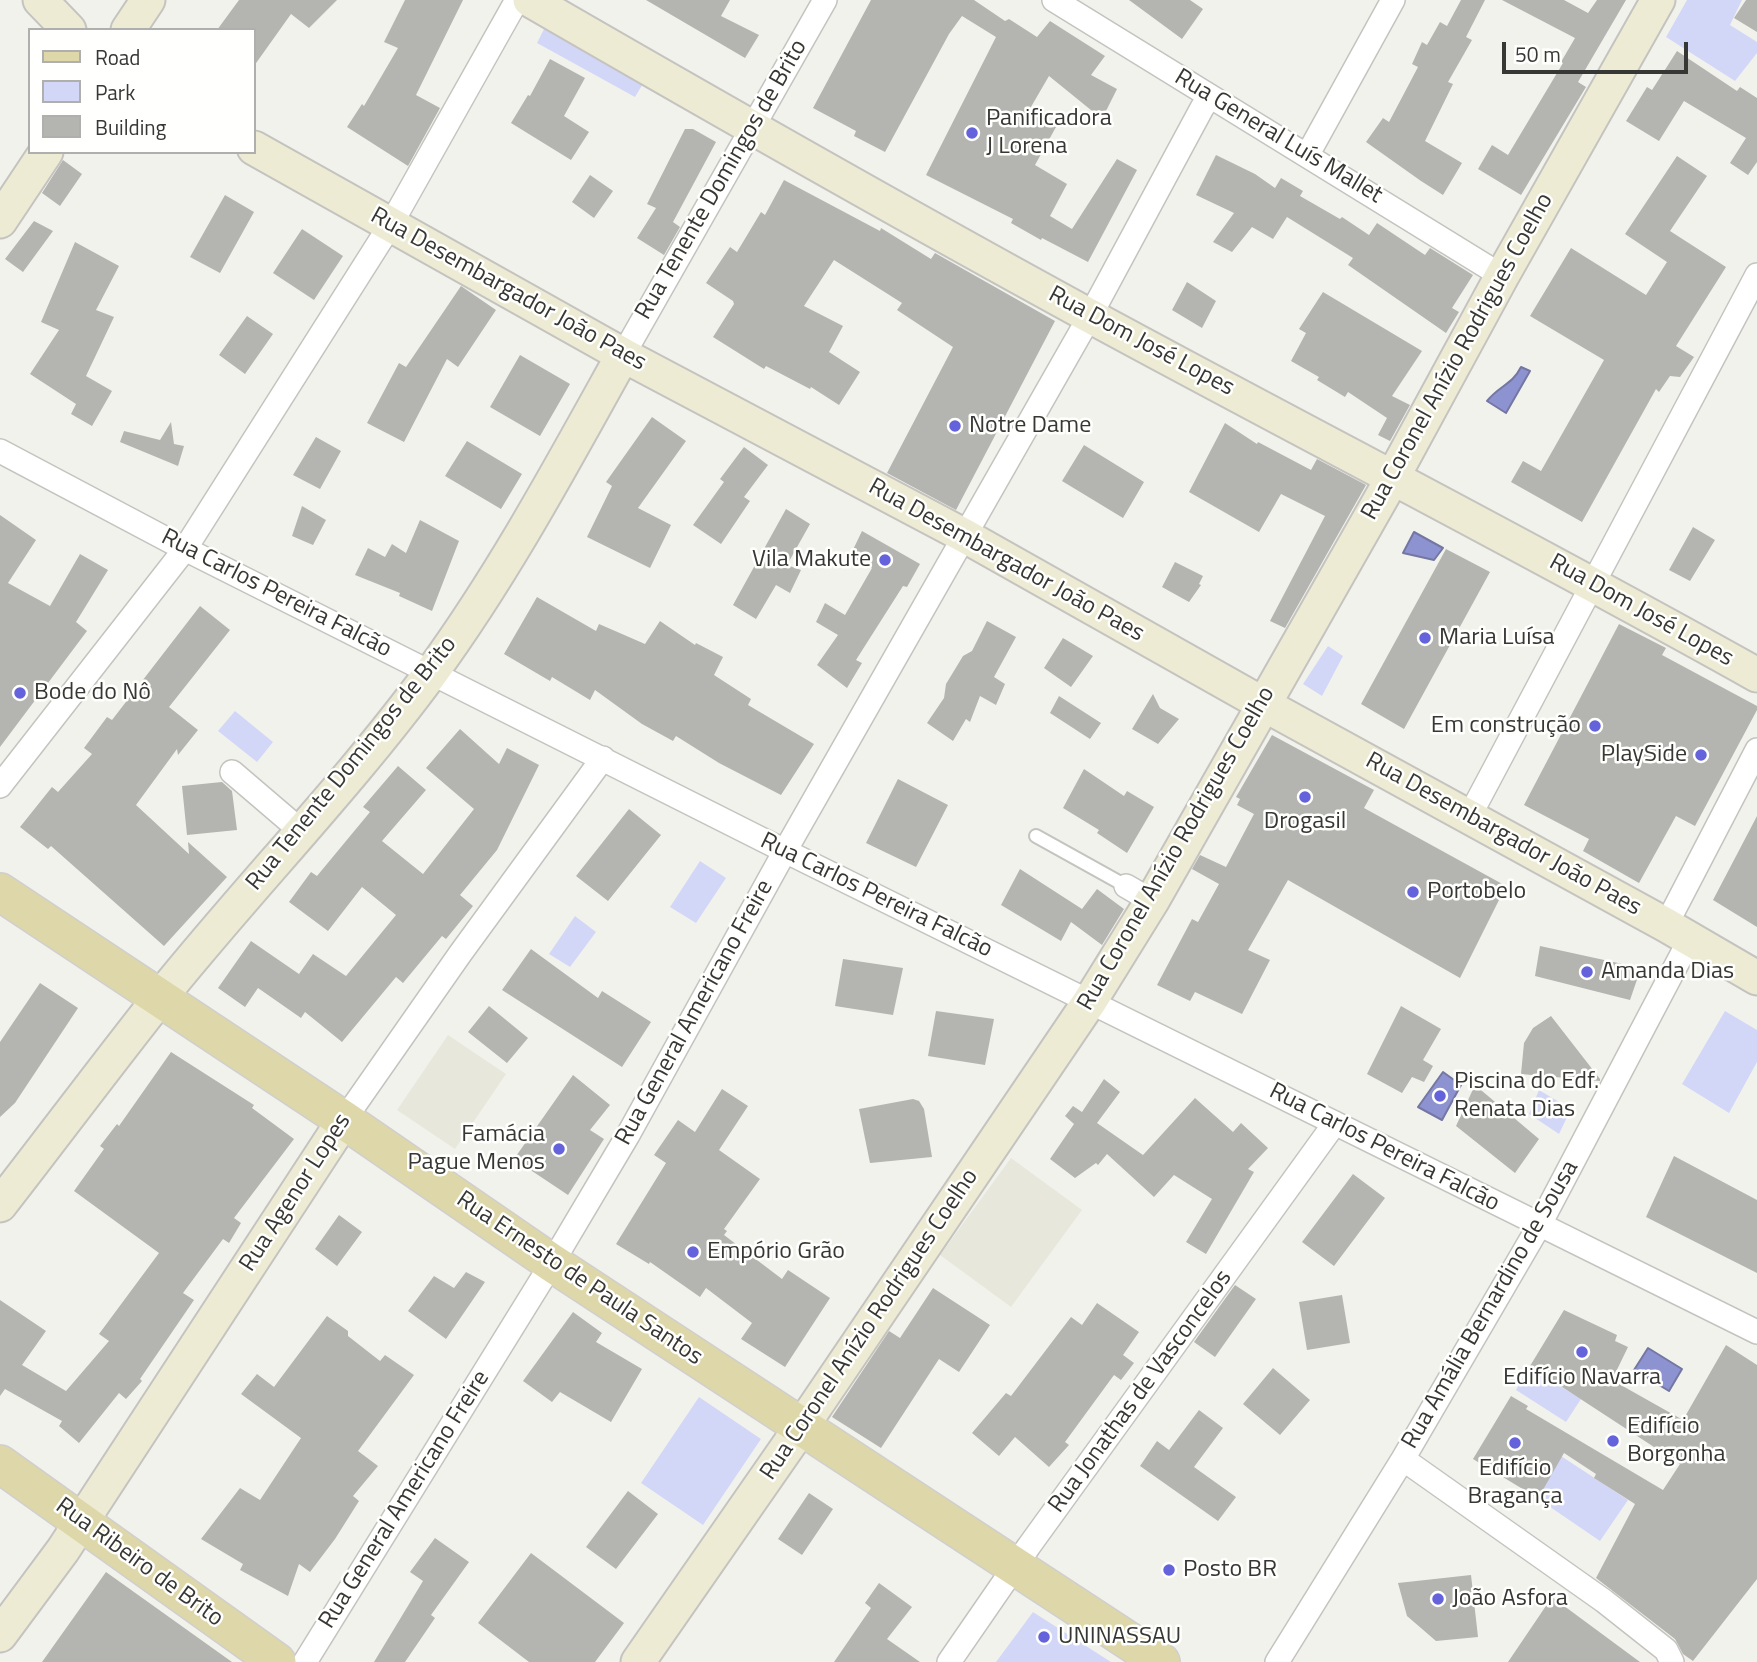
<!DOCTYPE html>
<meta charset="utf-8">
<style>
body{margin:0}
#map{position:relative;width:1757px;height:1662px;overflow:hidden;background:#f2f2ed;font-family:"Titillium Web",sans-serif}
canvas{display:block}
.legend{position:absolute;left:28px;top:28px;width:228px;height:126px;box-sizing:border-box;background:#fffffd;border:2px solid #afafad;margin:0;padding:9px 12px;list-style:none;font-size:21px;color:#373735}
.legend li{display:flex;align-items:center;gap:14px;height:35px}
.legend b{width:35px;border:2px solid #afafad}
.scale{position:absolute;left:1502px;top:42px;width:186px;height:32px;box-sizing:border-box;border:4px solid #373735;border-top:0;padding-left:9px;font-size:21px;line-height:24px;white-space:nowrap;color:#373735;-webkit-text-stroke:5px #fffffd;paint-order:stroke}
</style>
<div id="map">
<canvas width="1757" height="1662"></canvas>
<ul class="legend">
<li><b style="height:9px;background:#ddd7a9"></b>Road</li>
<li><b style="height:19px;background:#d3d7f7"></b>Park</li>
<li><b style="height:19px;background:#b4b4b0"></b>Building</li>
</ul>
<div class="scale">50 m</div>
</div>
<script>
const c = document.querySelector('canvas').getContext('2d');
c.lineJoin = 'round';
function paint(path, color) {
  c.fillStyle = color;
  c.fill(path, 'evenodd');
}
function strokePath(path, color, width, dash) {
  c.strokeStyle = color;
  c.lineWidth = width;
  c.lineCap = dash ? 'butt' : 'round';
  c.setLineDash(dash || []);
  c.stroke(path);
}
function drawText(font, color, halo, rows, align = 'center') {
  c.font = font + ' "Titillium Web",sans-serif';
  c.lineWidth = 5;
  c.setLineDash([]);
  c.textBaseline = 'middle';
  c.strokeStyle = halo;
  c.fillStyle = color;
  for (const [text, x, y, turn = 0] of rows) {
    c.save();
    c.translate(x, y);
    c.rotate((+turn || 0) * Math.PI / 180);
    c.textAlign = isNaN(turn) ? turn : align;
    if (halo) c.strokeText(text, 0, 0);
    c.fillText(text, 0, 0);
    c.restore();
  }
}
const built = new Path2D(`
 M 448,1035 L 506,1074 L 455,1149 L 397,1110 Z
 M 1011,1158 L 1082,1210 L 1011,1307 L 940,1255 Z`);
const green = new Path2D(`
 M 1687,0 L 1742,0 L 1730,25 L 1757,42 L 1757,53 L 1735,81 L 1666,37 Z
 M 545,27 L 644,82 L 635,97 L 537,43 Z
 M 1328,646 L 1343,656 L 1322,696 L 1303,684 Z
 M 235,711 L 273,742 L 257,762 L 218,731 Z
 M 700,861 L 726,878 L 696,923 L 670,907 Z
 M 575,916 L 596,932 L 570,967 L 549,954 Z
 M 1725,1011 L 1757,1030 L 1757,1062 L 1729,1113 L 1682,1084 Z
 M 1539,1090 L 1571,1109 L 1559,1134 L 1529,1114 Z
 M 1529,1367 L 1581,1399 L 1566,1422 L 1516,1390 Z
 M 699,1397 L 761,1439 L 703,1525 L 641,1483 Z
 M 1558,1454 L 1628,1500 L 1600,1541 L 1531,1494 Z
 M 1033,1612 L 1111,1662 L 996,1662 Z`);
const water = new Path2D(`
 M 1521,367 L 1530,371 L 1506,413 L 1487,401 C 1500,385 1512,385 1521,367 Z
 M 1414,532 L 1443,548 L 1434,560 L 1403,553 Z
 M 1443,1072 L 1461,1085 L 1442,1120 L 1418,1107 Z
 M 1648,1348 L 1682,1369 L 1669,1391 L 1634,1370 Z`);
const building = new Path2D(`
 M 239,0 L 337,0 L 309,28 L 291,14 L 254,66 L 254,30 L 217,30 Z
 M 405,0 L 463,0 L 416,95 L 440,108 L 408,166 L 347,127 L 362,104 L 364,106 L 398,48 L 384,42 Z
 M 646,0 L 730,0 L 721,16 L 759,35 L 745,58 Z
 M 871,0 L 974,0 L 1005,21 L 1009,19 L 1037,37 L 1050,21 L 1105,56 L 1091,75 L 1117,89 L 1102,119 L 1049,76 L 1028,112 L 1056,127 L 1035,165 L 1067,184 L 1050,216 L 1072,229 L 1117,159 L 1137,170 L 1088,262 L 1042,238 L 1041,240 L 1011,223 L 1013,219 L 926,175 L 996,37 L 962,16 L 949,34 L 885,152 L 854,136 L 856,131 L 813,108 Z
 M 1129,0 L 1190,0 L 1203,9 L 1182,39 Z
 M 1461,0 L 1485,0 L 1466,37 L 1472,40 L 1448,82 L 1453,84 L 1425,141 L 1462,163 L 1443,195 L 1421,181 L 1366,142 L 1383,118 L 1389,122 L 1418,67 L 1412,64 L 1422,42 L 1427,45 L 1440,22 L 1447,26 Z
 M 1502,0 L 1564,0 L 1588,13 L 1597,0 L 1626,0 L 1578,82 L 1586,87 L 1521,195 L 1478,169 L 1492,145 L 1508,155 L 1563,63 L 1561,62 L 1575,38 Z
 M 1746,0 L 1757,0 L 1757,32 L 1734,18 Z
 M 1677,51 L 1737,91 L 1740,87 L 1757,98 L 1757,162 L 1748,175 L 1730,163 L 1746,138 L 1684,101 L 1659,141 L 1626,121 L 1647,87 L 1652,90 Z
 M 550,59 L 585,78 L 564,116 L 589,132 L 571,160 L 511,123 L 528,95 L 530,96 Z
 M 685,129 L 693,129 L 716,142 L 673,222 L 680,227 L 664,255 L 637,238 L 656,208 L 647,204 Z
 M 1216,155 L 1255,174 L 1275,188 L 1281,178 L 1303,191 L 1300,196 L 1340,219 L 1342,217 L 1369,235 L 1377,223 L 1425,255 L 1430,248 L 1473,275 L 1452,308 L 1459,312 L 1446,333 L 1348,265 L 1353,258 L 1287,217 L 1273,239 L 1252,227 L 1232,252 L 1213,242 L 1234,213 L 1196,195 Z
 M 1677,156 L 1707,176 L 1670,231 L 1726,267 L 1676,346 L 1694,357 L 1680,377 L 1670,376 L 1659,392 L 1656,389 L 1582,522 L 1511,482 L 1523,461 L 1541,471 L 1604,360 L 1530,316 L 1571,248 L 1646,295 L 1667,262 L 1625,234 Z
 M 63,160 L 82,174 L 60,206 L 42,193 Z
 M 590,175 L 613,191 L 594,218 L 572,202 Z
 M 784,180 L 880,231 L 881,228 L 931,259 L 935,253 L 1055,321 L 956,510 L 887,473 L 953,347 L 897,310 L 902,303 L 834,260 L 804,306 L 843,326 L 829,352 L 860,372 L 839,405 L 811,387 L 810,389 L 766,366 L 764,369 L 713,337 L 734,304 L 733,301 L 706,283 L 730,247 L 737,252 L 761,212 L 765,215 Z
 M 225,195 L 254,212 L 220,273 L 190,257 Z
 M 34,221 L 53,231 L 23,272 L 5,259 Z
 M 302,229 L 343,256 L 314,300 L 273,273 Z
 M 75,242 L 119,266 L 96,310 L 114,317 L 86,376 L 112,391 L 92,426 L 71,414 L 76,404 L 30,374 L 59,330 L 41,322 Z
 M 1187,282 L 1216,301 L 1202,328 L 1172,310 Z
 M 461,286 L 496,310 L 458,367 L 447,359 L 404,442 L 367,423 L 399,363 L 406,367 Z
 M 1323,292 L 1422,351 L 1392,396 L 1410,405 L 1390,441 L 1378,435 L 1387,418 L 1348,392 L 1345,397 L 1317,380 L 1319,377 L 1291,361 L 1306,333 L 1299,329 Z
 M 247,316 L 273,334 L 245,374 L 219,355 Z
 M 520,355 L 570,384 L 540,436 L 490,407 Z
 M 652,417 L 686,441 L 638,508 L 671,525 L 650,568 L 587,537 L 612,486 L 606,482 Z
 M 171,422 L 174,444 L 184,446 L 178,466 L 120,442 L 124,431 L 160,440 Z
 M 1225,423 L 1257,444 L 1258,442 L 1311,470 L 1317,459 L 1366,485 L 1285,628 L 1270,621 L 1325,516 L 1281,494 L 1259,532 L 1189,492 Z
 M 316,437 L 341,451 L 320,489 L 293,475 Z
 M 467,441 L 522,474 L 501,509 L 445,476 Z
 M 1084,445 L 1144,482 L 1123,518 L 1062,481 Z
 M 744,447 L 768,465 L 744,497 L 750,501 L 721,544 L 693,525 L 724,482 L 720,479 Z
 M 302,506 L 326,520 L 313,545 L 292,536 Z
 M 786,509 L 810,524 L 787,565 L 801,570 L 790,593 L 776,585 L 756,619 L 733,605 Z
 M 0,515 L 36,540 L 8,583 L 50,606 L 80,554 L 108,570 L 76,622 L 87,631 L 0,747 Z
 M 420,520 L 459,541 L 432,611 L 399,596 L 400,593 L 355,575 L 368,548 L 385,557 L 392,544 L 406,553 Z
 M 1693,527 L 1715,540 L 1690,581 L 1669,570 Z
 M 862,531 L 920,564 L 907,587 L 903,586 L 856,660 L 862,663 L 847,688 L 817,665 L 838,635 L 816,622 L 825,603 L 845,615 L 872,568 L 850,556 Z
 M 1446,549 L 1490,572 L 1404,729 L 1361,704 Z
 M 1175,562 L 1203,576 L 1199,584 L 1201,585 L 1189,602 L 1162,587 Z
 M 537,597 L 596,631 L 599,624 L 645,644 L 660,621 L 695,645 L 696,643 L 723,657 L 714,675 L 751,699 L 748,705 L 814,744 L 781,795 L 719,763 L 676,736 L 673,741 L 642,724 L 595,690 L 590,700 L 552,677 L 550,681 L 504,654 Z
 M 200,606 L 230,630 L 169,707 L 198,730 L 178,755 L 177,749 L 136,805 L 189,854 L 188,842 L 227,877 L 164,946 L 51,846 L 48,849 L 20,827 L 52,787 L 58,792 L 92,754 L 84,748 L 107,717 L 112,720 Z
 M 987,621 L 1016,637 L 994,677 L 1005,684 L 996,705 L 980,696 L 970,722 L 966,719 L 953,741 L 927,723 L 944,698 L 946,684 L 963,656 L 972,651 Z
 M 1619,624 L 1666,648 L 1662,655 L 1757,706 L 1757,710 L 1695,826 L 1676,816 L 1639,883 L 1583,851 L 1589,839 L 1524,805 Z
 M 1063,638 L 1093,656 L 1071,687 L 1044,668 Z
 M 1153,694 L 1160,708 L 1179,719 L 1158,744 L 1132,729 Z
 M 1059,696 L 1101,723 L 1090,739 L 1050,713 Z
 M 460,729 L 499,764 L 507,748 L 539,765 L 497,850 L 460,895 L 473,906 L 446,939 L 442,936 L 403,983 L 396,977 L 342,1042 L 305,1012 L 301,1018 L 258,988 L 245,1007 L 218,988 L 251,941 L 299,974 L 313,954 L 346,976 L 396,915 L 362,887 L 328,931 L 289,902 L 311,872 L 317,876 L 370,812 L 363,807 L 398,766 L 426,790 L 382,841 L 423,874 L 474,809 L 426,768 Z
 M 1272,735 L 1374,790 L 1364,808 L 1506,886 L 1460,978 L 1288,880 L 1248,950 L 1270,960 L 1242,1014 L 1195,992 L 1190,1001 L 1157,985 L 1192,919 L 1198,922 L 1219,884 L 1192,869 L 1200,855 L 1226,867 L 1254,814 L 1237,805 L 1240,799 L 1236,797 Z
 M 1084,769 L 1124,796 L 1127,791 L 1154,807 L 1127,853 L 1097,833 L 1099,830 L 1063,808 Z
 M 898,779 L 948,805 L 916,867 L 866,843 Z
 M 222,782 L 232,791 L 237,830 L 187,835 L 182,786 Z
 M 629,809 L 661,835 L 608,901 L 576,876 Z
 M 1757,816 L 1757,927 L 1713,900 Z
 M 1020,869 L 1082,909 L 1097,889 L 1124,909 L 1102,945 L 1071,922 L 1061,941 L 1001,905 Z
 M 1540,946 L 1641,968 L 1630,1000 L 1535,976 Z
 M 531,949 L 598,998 L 602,991 L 651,1022 L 622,1067 L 502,990 Z
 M 843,959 L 903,968 L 893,1015 L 835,1006 Z
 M 40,983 L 78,1008 L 15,1103 L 0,1117 L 0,1042 Z
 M 489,1006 L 528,1038 L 507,1063 L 468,1032 Z
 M 1401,1006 L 1441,1029 L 1423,1060 L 1433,1066 L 1424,1082 L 1412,1077 L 1402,1093 L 1367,1074 Z
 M 936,1011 L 994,1019 L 985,1065 L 928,1056 Z
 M 1551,1016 L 1600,1079 L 1600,1081 L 1521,1074 L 1524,1043 L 1533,1028 Z
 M 171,1052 L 254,1105 L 252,1108 L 294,1139 L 234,1218 L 241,1223 L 229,1243 L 223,1239 L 183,1293 L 194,1300 L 140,1379 L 142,1381 L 126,1399 L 119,1393 L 79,1443 L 59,1426 L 62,1421 L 5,1389 L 0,1396 L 0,1300 L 46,1331 L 22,1365 L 66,1391 L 109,1341 L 99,1334 L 159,1253 L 74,1191 L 104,1149 L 100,1146 L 117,1124 L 119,1126 Z
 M 573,1075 L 610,1105 L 590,1130 L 604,1139 L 568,1195 L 514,1159 Z
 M 1104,1079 L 1120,1092 L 1097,1123 L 1143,1155 L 1195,1098 L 1233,1132 L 1241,1123 L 1268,1148 L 1248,1169 L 1254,1172 L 1206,1254 L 1186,1242 L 1212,1199 L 1174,1175 L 1154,1197 L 1107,1154 L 1098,1165 L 1096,1163 L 1075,1178 L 1050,1159 L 1074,1124 L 1065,1116 L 1073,1106 L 1082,1112 Z
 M 1475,1085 L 1539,1139 L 1515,1173 L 1456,1126 Z
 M 722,1089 L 748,1106 L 719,1150 L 760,1179 L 724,1229 L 727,1231 L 724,1235 L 782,1279 L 788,1270 L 830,1298 L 785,1367 L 741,1339 L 752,1323 L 706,1288 L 700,1297 L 650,1262 L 649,1264 L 616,1244 L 666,1163 L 654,1155 L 678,1120 L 695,1132 Z
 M 913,1099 L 919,1101 L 924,1109 L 932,1157 L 870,1163 L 859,1109 Z
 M 1674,1156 L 1757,1200 L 1757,1273 L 1646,1217 Z
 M 1353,1174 L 1385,1198 L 1334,1266 L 1302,1242 Z
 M 339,1215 L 362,1232 L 337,1266 L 315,1249 Z
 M 466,1272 L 485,1282 L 446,1339 L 408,1311 L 434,1276 L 454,1288 Z
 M 1235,1285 L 1256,1299 L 1215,1357 L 1194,1342 Z
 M 933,1288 L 990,1325 L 959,1372 L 939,1359 L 881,1448 L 832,1417 L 889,1331 L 900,1338 Z
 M 1342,1295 L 1350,1343 L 1307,1350 L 1299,1302 Z
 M 1097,1303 L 1139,1332 L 1123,1355 L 1134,1363 L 1121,1380 L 1114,1375 L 1065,1442 L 1069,1445 L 1049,1467 L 1015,1437 L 999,1456 L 972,1433 L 1006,1393 L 1011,1396 L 1071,1317 L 1082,1325 Z
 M 1564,1310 L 1617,1335 L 1615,1341 L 1628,1347 L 1612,1380 L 1683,1420 L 1726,1345 L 1757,1365 L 1757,1579 L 1693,1661 L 1683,1654 L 1675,1639 L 1596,1578 L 1635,1504 L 1594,1478 L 1596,1474 L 1564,1453 L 1540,1495 L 1528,1488 L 1526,1491 L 1473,1459 L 1511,1396 L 1528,1406 L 1526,1409 L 1663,1490 L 1680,1464 L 1530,1366 Z
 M 573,1312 L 602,1333 L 596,1342 L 642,1369 L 611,1422 L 560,1392 L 552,1402 L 523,1381 Z
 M 327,1316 L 348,1331 L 348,1336 L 380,1361 L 385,1355 L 414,1375 L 358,1451 L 378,1466 L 353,1496 L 359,1501 L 335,1539 L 310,1572 L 299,1564 L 288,1596 L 240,1570 L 243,1564 L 201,1539 L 240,1488 L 260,1500 L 301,1438 L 241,1394 L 257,1374 L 274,1387 Z
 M 1273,1368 L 1310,1400 L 1280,1435 L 1243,1404 Z
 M 1199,1410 L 1223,1428 L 1194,1467 L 1236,1497 L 1218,1521 L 1140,1466 L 1157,1441 L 1169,1450 Z
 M 628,1491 L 658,1514 L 616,1569 L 586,1547 Z
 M 809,1493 L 833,1509 L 802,1555 L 778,1539 Z
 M 435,1538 L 469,1562 L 431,1615 L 435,1618 L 405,1662 L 374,1662 L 423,1581 L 410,1572 Z
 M 531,1553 L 624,1623 L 595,1662 L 529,1662 L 478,1623 Z
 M 106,1572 L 232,1662 L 42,1662 Z
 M 1471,1575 L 1478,1637 L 1436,1641 L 1407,1616 L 1398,1583 Z
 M 879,1583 L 912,1607 L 887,1639 L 920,1662 L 834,1662 L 871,1608 L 865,1603 Z
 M 1552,1597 L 1640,1662 L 1508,1662 Z`);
const lane = new Path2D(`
 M 1036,836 L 1126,886`);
const street = new Path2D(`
 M 1054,0 L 1502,276
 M 1308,154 L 1393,0
 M 623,355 L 825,0
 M 0,451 L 185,549 L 785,851 L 1757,1332
 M 232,772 L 301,831
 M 0,786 L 185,549 L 391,224 L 517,0
 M 1469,817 L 1757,275
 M 1126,886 L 1152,901
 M 1666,925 L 1757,750
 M 344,1120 L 460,954 L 603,758
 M 1403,1459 L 1604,1601 L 1666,1650 L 1672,1662
 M 305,1662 L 552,1263 L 628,1135 L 785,851 L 1090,316 L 1202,108 L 1210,96
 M 949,1662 L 1029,1546 L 1335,1123
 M 1277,1662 L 1403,1459 L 1539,1226 L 1690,939`);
const secondary = new Path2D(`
 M 40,0 L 69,30
 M 530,0 C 715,107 901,213 1088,315 C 1311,436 1536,551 1757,675
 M 128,30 L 148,0
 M 254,148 L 623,355 L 965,536 L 1263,704 L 1666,925 L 1757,978
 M 0,221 L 46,152
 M 0,1205 C 53,1137 105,1067 159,999 C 247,889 347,787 431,673 C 504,573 563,463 623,355
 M 0,1635 L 63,1550 L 344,1120
 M 638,1662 L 802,1426 L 1090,1001 L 1152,901 L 1383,495 L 1502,276 L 1658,0`);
const primary = new Path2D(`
 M 0,892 L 344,1120 L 552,1263 L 1161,1662
 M 0,1464 L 277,1662`);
const markers = [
 [972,133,7,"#6463dc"],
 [955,426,7,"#6463dc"],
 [885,560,7,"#6463dc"],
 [1425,638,7,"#6463dc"],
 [20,693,7,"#6463dc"],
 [1595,726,7,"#6463dc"],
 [1701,755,7,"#6463dc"],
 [1305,797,7,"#6463dc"],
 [1413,892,7,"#6463dc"],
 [1587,972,7,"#6463dc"],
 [1440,1096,7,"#6463dc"],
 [559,1149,7,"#6463dc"],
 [693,1252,7,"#6463dc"],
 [1582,1352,7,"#6463dc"],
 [1613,1441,7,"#6463dc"],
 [1515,1443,7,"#6463dc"],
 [1169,1570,7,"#6463dc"],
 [1438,1599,7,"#6463dc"],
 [1044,1637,7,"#6463dc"]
];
const poiNames = [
 ["Panificadora",986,119],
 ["J Lorena",986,147],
 ["Notre Dame",969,426],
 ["Vila Makute",871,560,"right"],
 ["Maria Luísa",1439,638],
 ["Bode do Nô",34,693],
 ["Em construção",1581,726,"right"],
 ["PlaySide",1687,755,"right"],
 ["Drogasil",1305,822,"center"],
 ["Portobelo",1427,892],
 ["Amanda Dias",1601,972],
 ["Piscina do Edf.",1454,1082],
 ["Renata Dias",1454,1110],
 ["Famácia",545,1135,"right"],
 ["Pague Menos",545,1163,"right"],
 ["Empório Grão",707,1252],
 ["Edifício Navarra",1582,1378,"center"],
 ["Edifício",1627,1427],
 ["Borgonha",1627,1455],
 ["Edifício",1515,1469,"center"],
 ["Bragança",1515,1497,"center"],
 ["Posto BR",1183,1570],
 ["João Asfora",1452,1599],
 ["UNINASSAU",1058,1637]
];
const streetNames = [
 ["Rua General Luís Mallet",1278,137,31],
 ["Rua Tenente Domingos de Brito",722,180,-60],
 ["Rua Desembargador João Paes",508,290,29],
 ["Rua Dom José Lopes",1141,342,28],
 ["Rua Coronel Anízio Rodrigues Coelho",1458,357,-61],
 ["Rua Desembargador João Paes",1006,561,29],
 ["Rua Carlos Pereira Falcão",276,594,27],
 ["Rua Dom José Lopes",1641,611,29],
 ["Rua Tenente Domingos de Brito",352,764,-51],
 ["Rua Desembargador João Paes",1503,835,29],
 ["Rua Coronel Anízio Rodrigues Coelho",1177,849,-60],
 ["Rua Carlos Pereira Falcão",876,896,26],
 ["Rua General Americano Freire",695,1013,-61],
 ["Rua Carlos Pereira Falcão",1384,1148,27],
 ["Rua Agenor Lopes",296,1193,-57],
 ["Rua Ernesto de Paula Santos",579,1279,34],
 ["Rua Amália Bernardino de Sousa",1491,1305,-60],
 ["Rua Coronel Anízio Rodrigues Coelho",870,1325,-56],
 ["Rua Jonathas de Vasconcelos",1141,1392,-54],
 ["Rua General Americano Freire",405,1500,-58],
 ["Rua Ribeiro de Brito",139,1563,36]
];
paint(built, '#e8e7dc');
paint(green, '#d3d7f7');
paint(water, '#8d93d1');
strokePath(water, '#7377a2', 2);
paint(building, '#b4b4b0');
strokePath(lane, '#c4c3bf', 16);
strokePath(street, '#c4c3bf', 26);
strokePath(secondary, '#c4c3bf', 37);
strokePath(primary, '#cfcfcf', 40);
strokePath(lane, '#fff', 12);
strokePath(street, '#fff', 23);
strokePath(secondary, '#eeebd4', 33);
strokePath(primary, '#ddd7a9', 37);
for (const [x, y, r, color] of markers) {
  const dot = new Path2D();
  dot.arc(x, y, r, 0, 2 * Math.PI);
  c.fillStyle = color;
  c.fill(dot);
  strokePath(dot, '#fffffd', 2.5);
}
drawText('24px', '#373735', '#fffffd', poiNames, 'left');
drawText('24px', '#373735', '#fffffd', streetNames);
</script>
